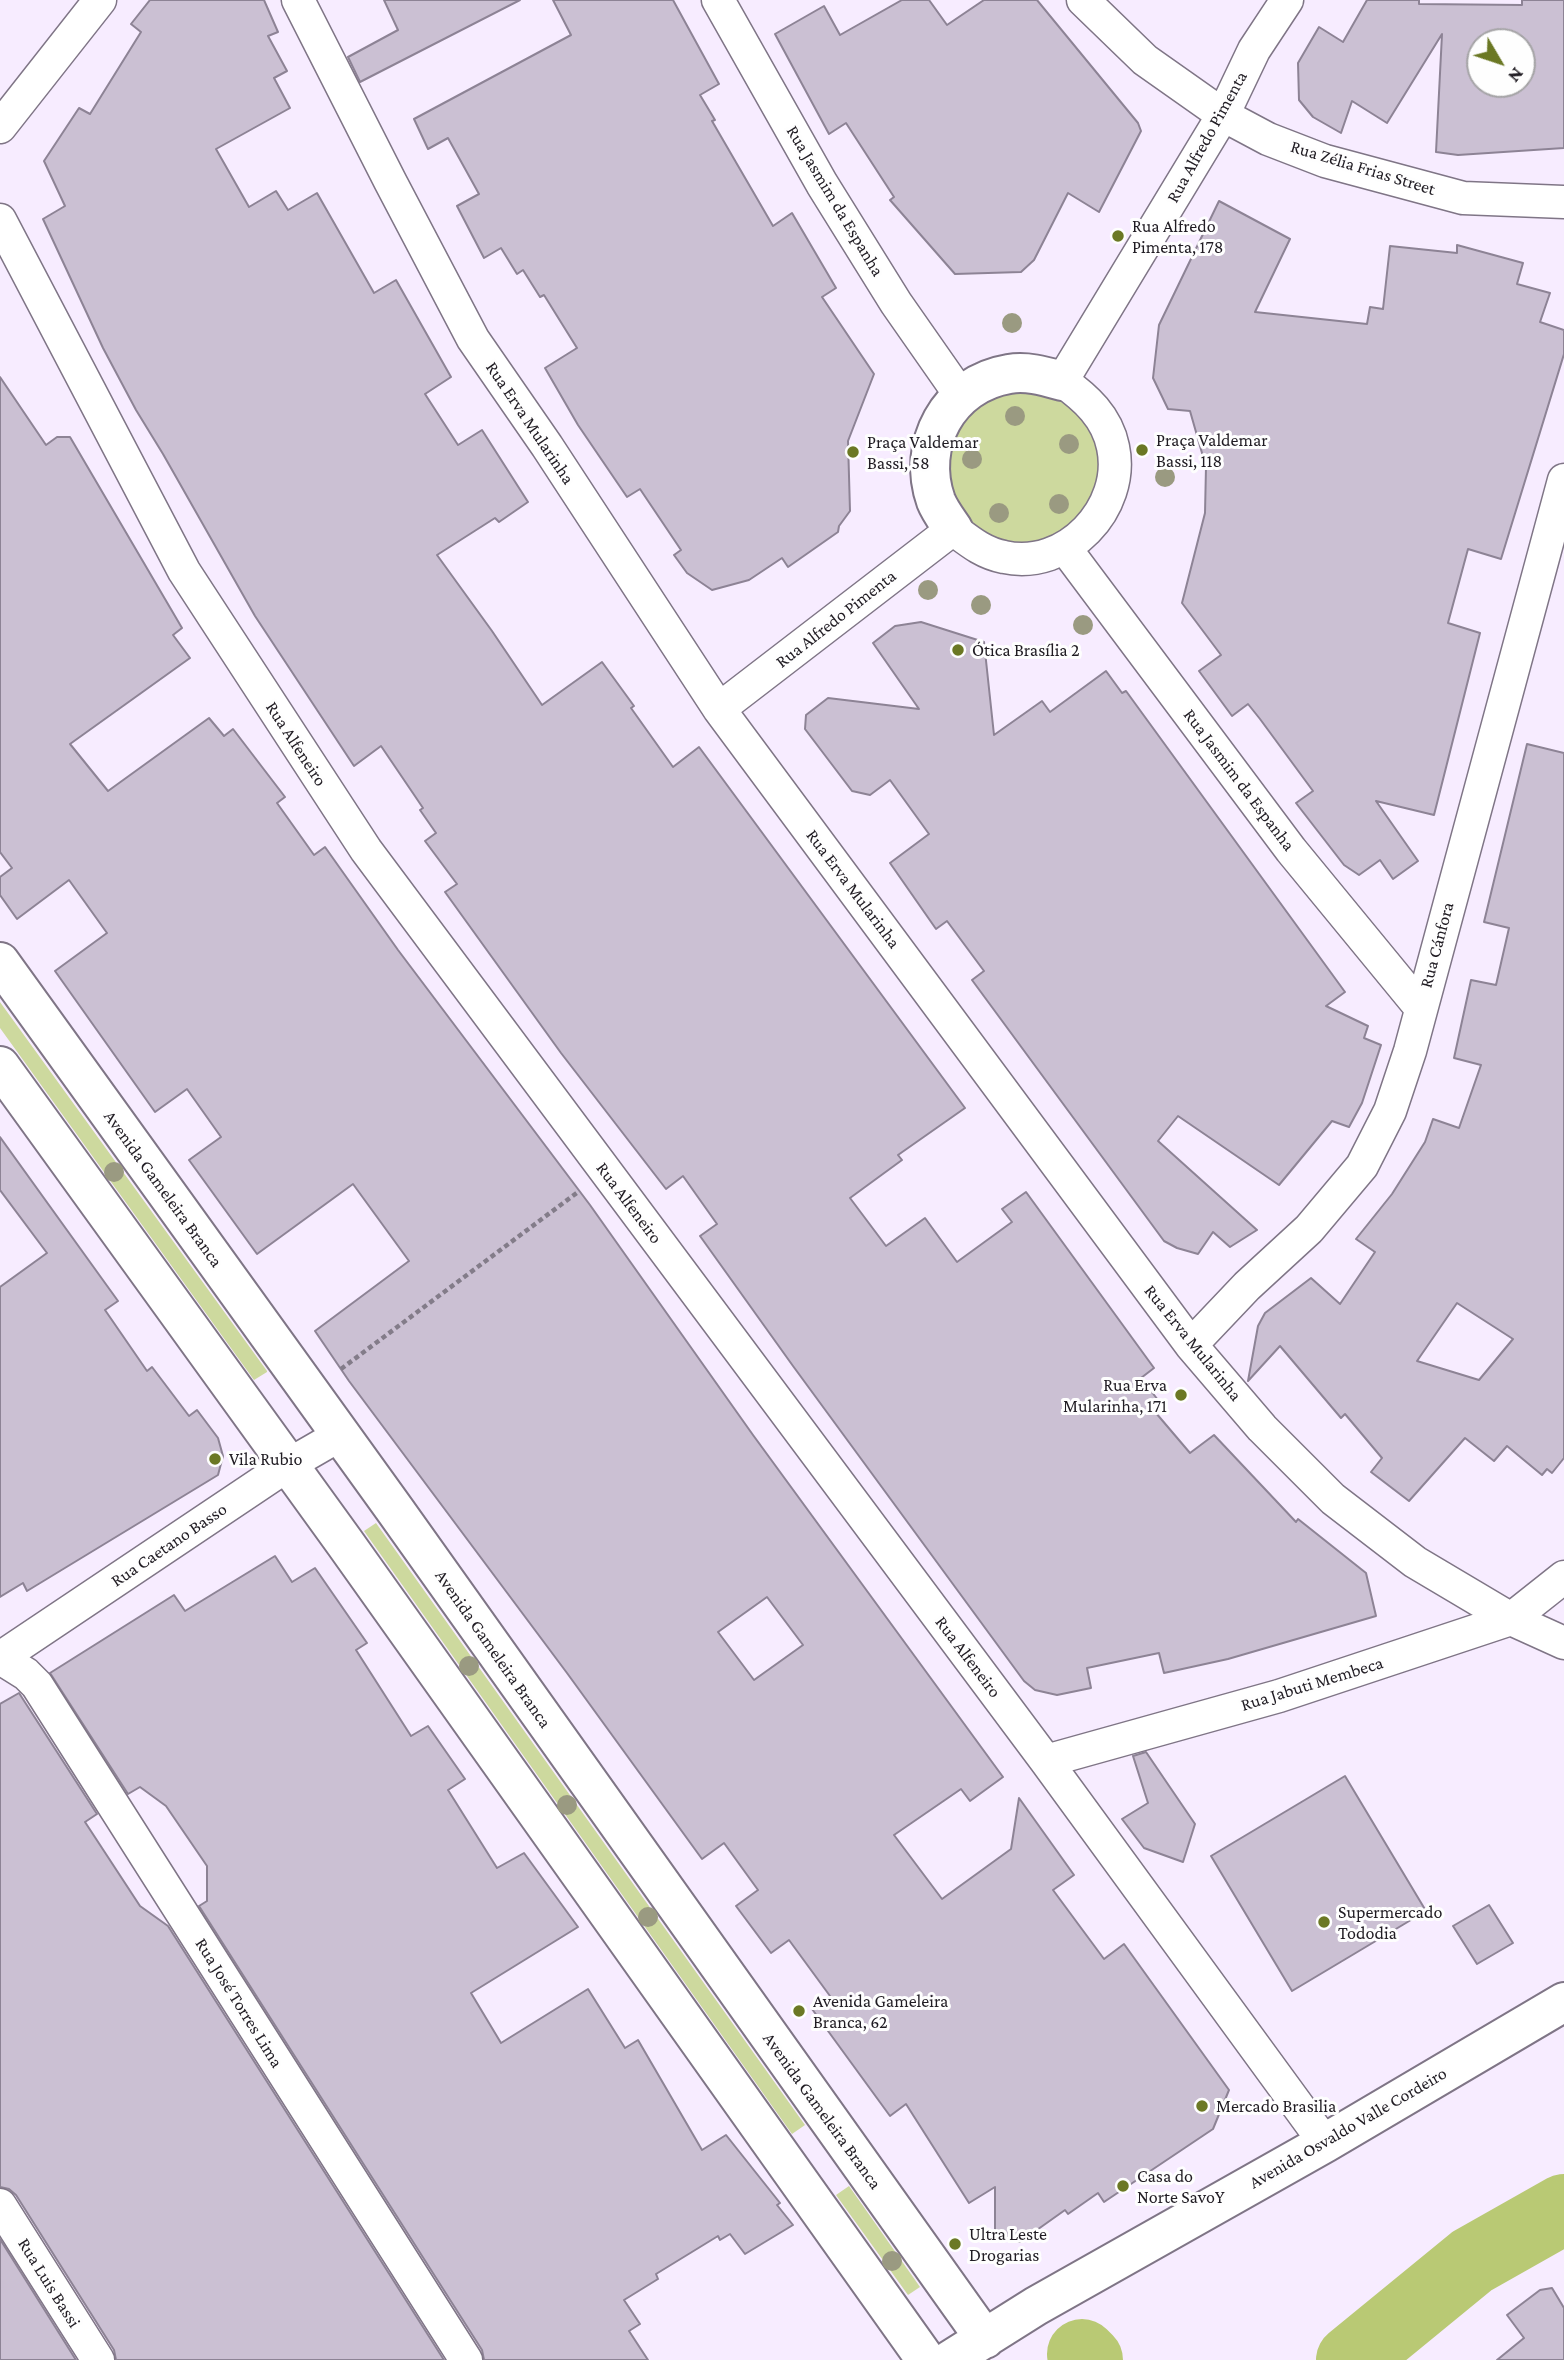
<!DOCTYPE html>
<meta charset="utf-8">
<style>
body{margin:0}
#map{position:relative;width:1564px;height:2360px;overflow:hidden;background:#f7ecff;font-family:"Crimson Pro",serif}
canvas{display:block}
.north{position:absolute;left:1466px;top:28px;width:70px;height:70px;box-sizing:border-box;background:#fefefe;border:2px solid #a5a4a6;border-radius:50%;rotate:129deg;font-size:19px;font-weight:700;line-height:28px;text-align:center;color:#201c23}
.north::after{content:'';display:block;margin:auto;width:24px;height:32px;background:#6b7824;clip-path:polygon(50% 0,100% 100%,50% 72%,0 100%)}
</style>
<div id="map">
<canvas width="1564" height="2360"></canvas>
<div class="north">N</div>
</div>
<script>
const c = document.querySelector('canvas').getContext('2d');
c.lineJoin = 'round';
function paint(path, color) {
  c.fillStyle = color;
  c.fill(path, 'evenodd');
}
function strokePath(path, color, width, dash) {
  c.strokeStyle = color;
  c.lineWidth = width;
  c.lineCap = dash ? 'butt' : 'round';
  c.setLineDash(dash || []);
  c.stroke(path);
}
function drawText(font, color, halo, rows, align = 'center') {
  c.font = font + ' "Crimson Pro",serif';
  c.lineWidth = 6;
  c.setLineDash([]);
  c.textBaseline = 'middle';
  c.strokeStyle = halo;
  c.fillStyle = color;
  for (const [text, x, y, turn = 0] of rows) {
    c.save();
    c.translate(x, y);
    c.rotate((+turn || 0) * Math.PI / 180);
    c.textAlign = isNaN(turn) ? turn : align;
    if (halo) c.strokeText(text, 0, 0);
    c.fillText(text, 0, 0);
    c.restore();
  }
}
const green = new Path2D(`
 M945 468a77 77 0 1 1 154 0a77 77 0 1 1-154 0Z
 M 0,1002 L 267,1371 L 267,1372 L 254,1380 L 0,1028 Z
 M 376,1523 L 805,2125 L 792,2134 L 364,1531 Z
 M 849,2186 L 920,2287 L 908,2295 L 836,2195 Z`);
const river = new Path2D(`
 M 1082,2354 L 1088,2360
 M 1351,2360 L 1472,2261 L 1564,2209`);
const building = new Path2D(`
 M 150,0 L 264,0 L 278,32 L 268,36 L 287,71 L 274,78 L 290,108 L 216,149 L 249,207 L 276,191 L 288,210 L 317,193 L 374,293 L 396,280 L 451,377 L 425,394 L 458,445 L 482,430 L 528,502 L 499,522 L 495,518 L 437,555 L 492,631 L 542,705 L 602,662 L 634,706 L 631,708 L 673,767 L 699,747 L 965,1108 L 898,1155 L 902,1160 L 850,1198 L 886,1246 L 925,1218 L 957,1262 L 1012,1222 L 1002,1209 L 1026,1192 L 1154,1368 L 1141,1378 L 1158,1400 L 1150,1406 L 1190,1453 L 1214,1435 L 1296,1522 L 1298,1519 L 1366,1573 L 1376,1616 L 1228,1659 L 1164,1673 L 1159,1653 L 1087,1668 L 1091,1688 L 1057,1695 L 1035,1690 L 1024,1681 L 793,1366 L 700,1236 L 717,1224 L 683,1176 L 666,1189 L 561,1053 L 445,892 L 457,884 L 425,841 L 436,833 L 420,810 L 423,808 L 381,746 L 354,766 L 255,616 L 163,454 L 136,410 L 103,348 L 43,219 L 65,206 L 44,161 L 79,108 L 90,114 L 141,32 L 131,24 Z
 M 384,0 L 520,0 L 360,82 L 348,57 L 398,30 Z
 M 553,0 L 673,0 L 719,84 L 700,95 L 715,120 L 712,121 L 773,226 L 792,213 L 836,288 L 822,297 L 874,374 L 848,441 L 850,511 L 839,526 L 838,532 L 788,567 L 782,558 L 749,580 L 712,590 L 687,573 L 674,555 L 681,550 L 640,489 L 627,497 L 578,425 L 545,368 L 577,348 L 544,295 L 540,297 L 523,270 L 517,274 L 501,248 L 484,258 L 457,206 L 479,194 L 448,138 L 428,149 L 414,119 L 571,35 Z
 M 902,0 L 929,0 L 947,25 L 984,0 L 1037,0 L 1138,123 L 1141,131 L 1099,212 L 1068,193 L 1034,260 L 1021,272 L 955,274 L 890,200 L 894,197 L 846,123 L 829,134 L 775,34 L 824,6 L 840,35 Z
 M 1367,0 L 1419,0 L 1419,4 L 1522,5 L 1522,0 L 1564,0 L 1564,148 L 1458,155 L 1436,152 L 1442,34 L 1387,123 L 1352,101 L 1341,133 L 1313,117 L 1299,100 L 1298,63 L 1319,27 L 1343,42 ZM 1480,42 L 1522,42 L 1522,84 L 1480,84 Z
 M 1219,201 L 1290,239 L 1255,312 L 1367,324 L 1370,307 L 1383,309 L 1390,246 L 1457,253 L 1457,245 L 1523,263 L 1517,284 L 1550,293 L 1540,322 L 1564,330 L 1564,354 L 1501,559 L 1468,549 L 1448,623 L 1480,633 L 1434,815 L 1376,801 L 1418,861 L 1393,879 L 1380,860 L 1359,875 L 1344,865 L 1296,803 L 1313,791 L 1260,719 L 1248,704 L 1232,716 L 1199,671 L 1221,655 L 1182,603 L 1205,513 L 1206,467 L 1190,411 L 1168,409 L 1153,378 L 1159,325 Z
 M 0,377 L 46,445 L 57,437 L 70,437 L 182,628 L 173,635 L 190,658 L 70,744 L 108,791 L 209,718 L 224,736 L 233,729 L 285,797 L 277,803 L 314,855 L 325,847 L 398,950 L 590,1205 L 753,1435 L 1003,1777 L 970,1801 L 961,1789 L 894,1835 L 942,1899 L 1011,1849 L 1019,1798 L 1074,1875 L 1053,1890 L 1104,1959 L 1124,1944 L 1229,2090 L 1213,2129 L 1104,2202 L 1098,2193 L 1068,2214 L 1065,2210 L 1020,2242 L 995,2238 L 995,2187 L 969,2203 L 906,2104 L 890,2116 L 812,2009 L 830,1996 L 789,1940 L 771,1953 L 736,1906 L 758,1890 L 724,1843 L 702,1859 L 567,1673 L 349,1381 L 315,1331 L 409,1261 L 353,1184 L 257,1254 L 189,1160 L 221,1137 L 187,1089 L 155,1112 L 55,971 L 107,933 L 69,880 L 17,919 L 0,895 L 0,877 L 12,868 L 0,852 ZM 767,1597 L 803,1645 L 754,1680 L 718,1632 Z
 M 921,622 L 984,642 L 994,735 L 1042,701 L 1050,712 L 1106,671 L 1122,693 L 1126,691 L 1345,992 L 1326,1006 L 1368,1026 L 1364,1038 L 1381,1045 L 1362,1103 L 1349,1127 L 1332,1121 L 1279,1185 L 1178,1116 L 1158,1141 L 1257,1230 L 1230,1247 L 1213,1232 L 1198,1254 L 1177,1248 L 1164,1241 L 972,980 L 984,971 L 947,921 L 936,929 L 890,863 L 929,834 L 890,780 L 870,795 L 852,791 L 805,729 L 806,715 L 828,698 L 919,709 L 873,643 L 895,626 Z
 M 1527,744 L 1564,753 L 1564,1458 L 1552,1473 L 1547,1469 L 1542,1475 L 1507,1446 L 1494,1461 L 1465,1438 L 1409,1501 L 1371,1472 L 1382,1458 L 1345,1414 L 1341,1418 L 1280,1346 L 1248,1381 L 1258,1326 L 1265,1313 L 1311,1278 L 1340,1304 L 1375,1252 L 1356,1239 L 1392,1194 L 1425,1142 L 1433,1119 L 1459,1128 L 1481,1065 L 1454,1058 L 1471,980 L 1496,985 L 1509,928 L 1484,922 ZM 1457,1303 L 1513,1339 L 1479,1380 L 1417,1361 Z
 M 0,1137 L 118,1301 L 105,1310 L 147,1371 L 152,1367 L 189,1416 L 197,1410 L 218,1438 L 223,1456 L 218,1475 L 27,1591 L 23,1583 L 0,1597 L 0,1287 L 47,1253 L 0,1190 Z
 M 275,1556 L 292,1582 L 315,1568 L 367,1643 L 356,1650 L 411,1736 L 428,1726 L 465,1779 L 448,1790 L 497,1868 L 524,1853 L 578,1927 L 471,1993 L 501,2043 L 588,1989 L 625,2048 L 638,2040 L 702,2150 L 726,2135 L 780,2203 L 777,2205 L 793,2225 L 745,2254 L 730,2234 L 720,2240 L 718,2236 L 656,2274 L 658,2279 L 624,2300 L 640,2324 L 629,2331 L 648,2360 L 484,2360 L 482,2350 L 199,1906 L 207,1901 L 207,1866 L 166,1806 L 140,1787 L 128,1794 L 50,1673 L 174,1595 L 185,1611 Z
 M 19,1693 L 97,1814 L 85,1822 L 140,1906 L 168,1926 L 444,2360 L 116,2360 L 114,2350 L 16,2195 L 9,2189 L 0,2187 L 0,1704 Z
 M 1146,1752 L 1195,1824 L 1183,1862 L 1144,1848 L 1122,1819 L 1148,1803 L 1133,1756 Z
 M 1345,1776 L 1426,1911 L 1292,1991 L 1211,1856 Z
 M 1489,1905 L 1513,1943 L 1477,1964 L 1453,1926 Z
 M 0,2239 L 76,2360 L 0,2360 Z
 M 1552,2288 L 1564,2308 L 1564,2360 L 1497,2360 L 1524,2338 L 1507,2315 L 1540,2290 Z`);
const path = new Path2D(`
 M 341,1369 L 578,1192`);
const minor = new Path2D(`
 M 298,0 L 390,181 L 473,339 L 547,446 L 719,709 L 1191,1345 L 1262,1428 L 1333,1499 L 1415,1562 L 1511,1619 L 1564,1643
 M 718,0 L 822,184 L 896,303 L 961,396
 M 1083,0 L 1145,60 L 1223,115 L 1268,139 L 1325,161 L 1463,198 L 1564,202
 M 0,127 L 100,0
 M 0,220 L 184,571 L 366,850 L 1046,1761 L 1325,2143
 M 1065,548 L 1291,850 L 1420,1007
 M 719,709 L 953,529 C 969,541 983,553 1004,557 C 1066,571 1126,508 1113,447 C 1107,417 1086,398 1062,381 L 1223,115 L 1254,50 L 1287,0
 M 1191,1345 L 1247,1286 L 1309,1229 L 1362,1166 L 1390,1111 L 1410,1051 L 1564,480
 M 0,1658 L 26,1674 L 37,1685 L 466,2360
 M 0,1658 L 288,1465 L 340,1435
 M 1046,1761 L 1279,1696 L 1511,1619 L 1564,1577
 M 0,2205 L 98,2360`);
const tertiary = new Path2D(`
 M 953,529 C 947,520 940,511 936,501 C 916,445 948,384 1009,374 C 1027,371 1044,376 1062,381`);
const secondary = new Path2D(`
 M 0,962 L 395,1510 L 985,2339
 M 0,1066 L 345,1543 L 926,2360
 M 950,2360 L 1036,2306 L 1325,2143 L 1564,2002`);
const trees = [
 [1012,323],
 [1015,416],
 [1069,444],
 [972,459],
 [1165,477],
 [1059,504],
 [999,513],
 [928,590],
 [981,605],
 [1083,625],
 [114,1172],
 [469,1666],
 [567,1805],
 [648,1917],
 [892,2261]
];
const markers = [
 [1118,236,7,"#6b7824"],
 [1142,450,7,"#6b7824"],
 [853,452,7,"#6b7824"],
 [958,650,7,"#6b7824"],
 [1181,1395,7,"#6b7824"],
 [215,1459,7,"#6b7824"],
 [1324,1922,7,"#6b7824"],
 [799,2011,7,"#6b7824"],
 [1202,2106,7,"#6b7824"],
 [1123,2186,7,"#6b7824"],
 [955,2244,7,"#6b7824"]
];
const streetNames = [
 ["Rua Alfredo Pimenta",1207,137,-61],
 ["Rua Zélia Frias Street",1363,168,17],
 ["Rua Jasmim da Espanha",835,201,59],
 ["Rua Erva Mularinha",530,423,56],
 ["Rua Alfredo Pimenta",836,619,-38],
 ["Rua Alfeneiro",296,744,57],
 ["Rua Jasmim da Espanha",1239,780,53],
 ["Rua Erva Mularinha",853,889,53],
 ["Rua Cánfora",1437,945,-75],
 ["Avenida Gameleira Branca",163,1189,54],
 ["Rua Alfeneiro",629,1203,53],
 ["Rua Erva Mularinha",1193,1343,51],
 ["Rua Caetano Basso",169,1545,-34],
 ["Avenida Gameleira Branca",493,1649,55],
 ["Rua Alfeneiro",968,1657,53],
 ["Rua Jabuti Membeca",1312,1684,-17],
 ["Rua José Torres Lima",239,2003,58],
 ["Avenida Gameleira Branca",822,2111,54],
 ["Avenida Osvaldo Valle Cordeiro",1348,2128,-30],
 ["Rua Luis Bassi",49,2283,58]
];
const poiNames = [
 ["Rua Alfredo",1132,226],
 ["Pimenta, 178",1132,247],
 ["Praça Valdemar",1156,440],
 ["Bassi, 118",1156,461],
 ["Praça Valdemar",867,442],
 ["Bassi, 58",867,463],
 ["Ótica Brasília 2",972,650],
 ["Rua Erva",1167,1385,"right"],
 ["Mularinha, 171",1167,1406,"right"],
 ["Vila Rubio",229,1459],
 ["Supermercado",1338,1912],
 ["Tododia",1338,1933],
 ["Avenida Gameleira",813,2001],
 ["Branca, 62",813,2022],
 ["Mercado Brasilia",1216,2106],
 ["Casa do",1137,2176],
 ["Norte SavoY",1137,2197],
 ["Ultra Leste",969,2234],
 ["Drogarias",969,2255]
];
paint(green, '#cdd99e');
strokePath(river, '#b9c974', 70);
paint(building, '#cbc0d3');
strokePath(building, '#8d8395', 2);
strokePath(minor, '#7f7586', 35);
strokePath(tertiary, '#7f7586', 42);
strokePath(secondary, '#7f7586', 42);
strokePath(path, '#837c89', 4.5, [5, 3.5]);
strokePath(minor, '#fff', 32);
strokePath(tertiary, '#fff', 38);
strokePath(secondary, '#fff', 38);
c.fillStyle = '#9a9a81';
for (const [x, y] of trees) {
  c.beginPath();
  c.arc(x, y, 10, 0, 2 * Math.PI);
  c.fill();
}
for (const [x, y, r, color] of markers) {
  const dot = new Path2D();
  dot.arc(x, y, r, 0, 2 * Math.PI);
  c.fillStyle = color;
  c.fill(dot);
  strokePath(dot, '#fefefe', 2.5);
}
drawText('18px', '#201c23', '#fefefe', streetNames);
drawText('18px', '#201c23', '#fefefe', poiNames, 'left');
</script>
